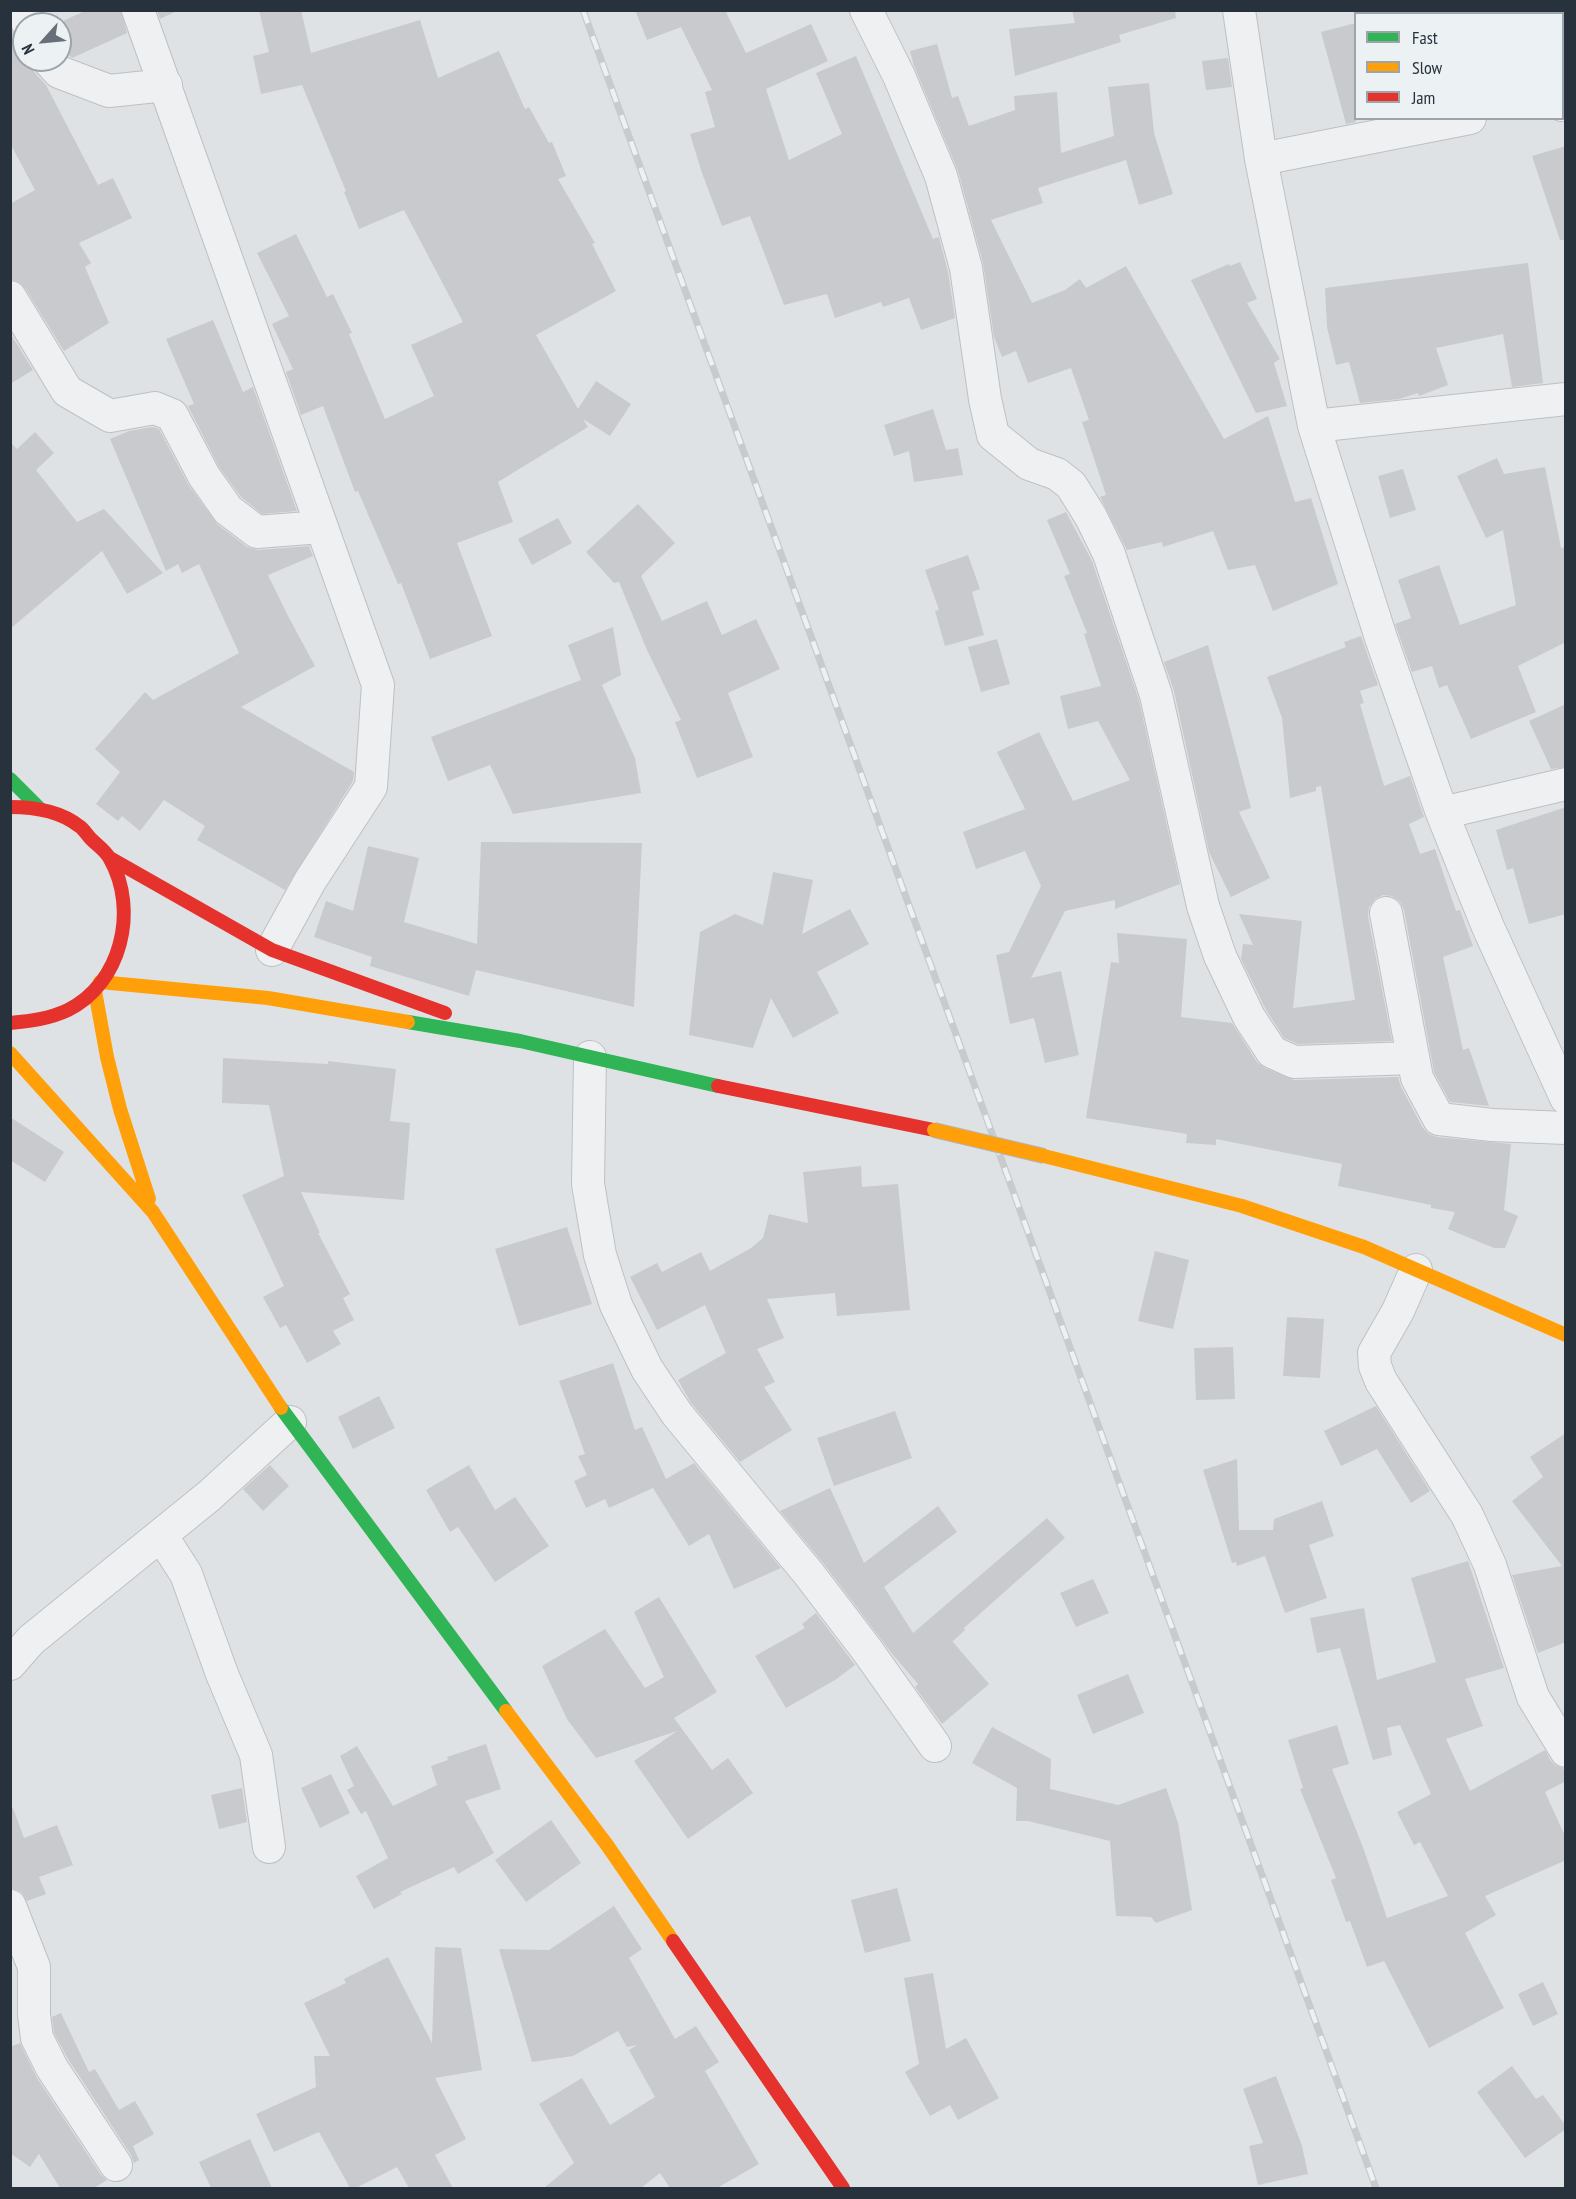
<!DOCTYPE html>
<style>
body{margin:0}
#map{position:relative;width:1576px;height:2199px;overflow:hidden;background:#dfe2e5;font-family:"PT Sans Narrow",sans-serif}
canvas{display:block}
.frame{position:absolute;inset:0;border:12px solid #27323d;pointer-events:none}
.legend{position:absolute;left:1354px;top:12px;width:210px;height:108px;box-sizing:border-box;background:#ecf1f4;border:2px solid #9da5ab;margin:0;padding:8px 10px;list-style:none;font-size:18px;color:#27323d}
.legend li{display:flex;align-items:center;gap:12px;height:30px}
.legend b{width:30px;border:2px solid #9da5ab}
.north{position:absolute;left:12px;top:12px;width:60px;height:60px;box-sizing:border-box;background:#ecf1f4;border:2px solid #9da5ab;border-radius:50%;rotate:243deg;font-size:16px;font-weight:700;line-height:24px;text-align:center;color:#27323d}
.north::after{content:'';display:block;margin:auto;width:21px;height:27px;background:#677078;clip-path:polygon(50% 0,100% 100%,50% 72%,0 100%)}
</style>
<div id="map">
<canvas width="1576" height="2199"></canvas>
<div class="frame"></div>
<ul class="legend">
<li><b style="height:8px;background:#30b455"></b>Fast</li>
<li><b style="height:8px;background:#ff9f0a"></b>Slow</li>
<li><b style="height:8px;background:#e5322d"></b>Jam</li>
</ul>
<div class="north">N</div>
</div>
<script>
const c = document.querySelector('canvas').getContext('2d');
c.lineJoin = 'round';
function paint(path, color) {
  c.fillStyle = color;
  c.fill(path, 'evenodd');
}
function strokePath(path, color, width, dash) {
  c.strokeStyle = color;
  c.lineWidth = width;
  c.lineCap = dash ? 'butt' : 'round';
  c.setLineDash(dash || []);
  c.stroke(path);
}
const building = new Path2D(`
 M 87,10 L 121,10 L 127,33 L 72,58 L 60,47 L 60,24 L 56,24 Z
 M 157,10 L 179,10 L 160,19 Z
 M 259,10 L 301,10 L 311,53 L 420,20 L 438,78 L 499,51 L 525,109 L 529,107 L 549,143 L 552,142 L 566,176 L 558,179 L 595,243 L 592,244 L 616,291 L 536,335 L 578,409 L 596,381 L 631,404 L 610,436 L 583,419 L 588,427 L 498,482 L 513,522 L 457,543 L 492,636 L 430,659 L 401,583 L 398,584 L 358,491 L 355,492 L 323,406 L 301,415 L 286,372 L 293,369 L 272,324 L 289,316 L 257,253 L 296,234 L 327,297 L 333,294 L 352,333 L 349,334 L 385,419 L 434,396 L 411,345 L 463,322 L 404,210 L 359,229 L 344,192 L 346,191 L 302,85 L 261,94 L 253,56 L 269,52 Z
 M 635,10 L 725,10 L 746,53 L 811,24 L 828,61 L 766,89 L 789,160 L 842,134 L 816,73 L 856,56 L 933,239 L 939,237 L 948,272 L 955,318 L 921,330 L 909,298 L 883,307 L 881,302 L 835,318 L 827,294 L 784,305 L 750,216 L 722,226 L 702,173 L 690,134 L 715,127 L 705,92 L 712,90 L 681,27 L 647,40 Z
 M 1072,10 L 1175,10 L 1176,18 L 1119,35 L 1121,42 L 1015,76 L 1009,29 L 1075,23 Z
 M 1356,23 L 1356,122 L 1346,124 L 1321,32 Z
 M 10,29 L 17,38 L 24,41 L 24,60 L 31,60 L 34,72 L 46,85 L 98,185 L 113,178 L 132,218 L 79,243 L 91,263 L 85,267 L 109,323 L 64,351 L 25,288 L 19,282 L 10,279 L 10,204 L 35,190 L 10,143 Z
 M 937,44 L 952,98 L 958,96 L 969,126 L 1015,110 L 1014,96 L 1057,92 L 1061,153 L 1114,136 L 1108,87 L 1149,83 L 1154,133 L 1173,194 L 1139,205 L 1126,160 L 1038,188 L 1043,203 L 991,220 L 1032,303 L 1065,290 L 1080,279 L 1086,288 L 1126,266 L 1224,439 L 1268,416 L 1295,502 L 1311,498 L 1338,584 L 1273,611 L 1255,565 L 1228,570 L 1213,531 L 1163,547 L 1162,542 L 1127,550 L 1100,497 L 1106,495 L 1082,422 L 1089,420 L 1071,368 L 1028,383 L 1016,351 L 1002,357 L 994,337 L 983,263 L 958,171 L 914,66 L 910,51 Z
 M 1228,58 L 1232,87 L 1206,90 L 1202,61 Z
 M 1566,146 L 1566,240 L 1560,240 L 1532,156 Z
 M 1240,262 L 1257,299 L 1247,303 L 1280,359 L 1274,363 L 1287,406 L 1256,413 L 1191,280 L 1229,264 L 1230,266 Z
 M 1528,263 L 1543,383 L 1512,387 L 1503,334 L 1436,348 L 1448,385 L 1419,396 L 1418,393 L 1399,399 L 1360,403 L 1349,362 L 1336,365 L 1327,327 L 1325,288 Z
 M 213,320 L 243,392 L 253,387 L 297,511 L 262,514 L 241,497 L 219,467 L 188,406 L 194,404 L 166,339 Z
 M 10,333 L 33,370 L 10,384 Z
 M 933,409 L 946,450 L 958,448 L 963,475 L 914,482 L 909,451 L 894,456 L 884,425 Z
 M 153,427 L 159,429 L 188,484 L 217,524 L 247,547 L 258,550 L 309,546 L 313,556 L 268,575 L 288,616 L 315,666 L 241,707 L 354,772 L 353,781 L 285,890 L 197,840 L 205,826 L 164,800 L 140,831 L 122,816 L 118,821 L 96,804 L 120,772 L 95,749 L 145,692 L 153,700 L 239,653 L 199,564 L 182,573 L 178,564 L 166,571 L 110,439 L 129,431 Z
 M 35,432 L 54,453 L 36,470 L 77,522 L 104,509 L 163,573 L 127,594 L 102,551 L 10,629 L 10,442 L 17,449 Z
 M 1497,458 L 1504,474 L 1545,467 L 1561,548 L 1566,547 L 1566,642 L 1518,666 L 1536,712 L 1471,739 L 1447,685 L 1439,688 L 1432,666 L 1412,672 L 1395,624 L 1411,618 L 1398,580 L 1439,565 L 1460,625 L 1516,605 L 1503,530 L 1486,538 L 1457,476 Z
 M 1403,469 L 1416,510 L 1390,518 L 1378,476 Z
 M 638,504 L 675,543 L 641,576 L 662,621 L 707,601 L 722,635 L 756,619 L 780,669 L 728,693 L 753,757 L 697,778 L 675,722 L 681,720 L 647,650 L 619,582 L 614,583 L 586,552 Z
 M 1066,512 L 1092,561 L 1139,700 L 1180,884 L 1115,909 L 1115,900 L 1065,911 L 1031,978 L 1061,971 L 1079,1055 L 1045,1063 L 1034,1018 L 1010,1024 L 996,955 L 1009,952 L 1041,886 L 1025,851 L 976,869 L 963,832 L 1025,809 L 997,752 L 1039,732 L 1073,801 L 1130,780 L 1098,721 L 1068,729 L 1060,696 L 1101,686 L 1084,634 L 1087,633 L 1064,576 L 1070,574 L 1047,520 Z
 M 558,518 L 572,543 L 532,565 L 518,539 Z
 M 968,555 L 980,589 L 972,592 L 984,635 L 945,646 L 935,611 L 939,610 L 925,570 Z
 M 613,627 L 621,675 L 602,685 L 635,758 L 641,793 L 513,814 L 490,765 L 448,781 L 431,737 L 581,680 L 568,645 Z
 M 1361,636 L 1378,685 L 1360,691 L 1364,703 L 1360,704 L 1384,786 L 1410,776 L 1424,817 L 1409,824 L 1420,854 L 1435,849 L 1456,911 L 1460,910 L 1473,946 L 1443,957 L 1463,1050 L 1469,1048 L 1489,1106 L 1450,1102 L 1434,1072 L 1404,910 L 1400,902 L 1392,896 L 1383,895 L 1375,899 L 1369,907 L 1368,916 L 1392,1041 L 1298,1044 L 1284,1038 L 1265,1008 L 1241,959 L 1243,944 L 1253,945 L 1239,914 L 1302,921 L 1293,1008 L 1355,1000 L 1321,786 L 1316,787 L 1316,791 L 1290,798 L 1282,718 L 1267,677 L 1346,647 L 1344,642 Z
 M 997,639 L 1010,684 L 981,692 L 968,647 Z
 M 1208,645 L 1251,808 L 1239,812 L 1270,878 L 1231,897 L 1209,852 L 1174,691 L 1164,662 Z
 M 1566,704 L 1566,767 L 1551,769 L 1529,721 Z
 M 1566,807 L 1566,914 L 1529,924 L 1513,868 L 1507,870 L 1496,830 Z
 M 481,842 L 642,843 L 634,1007 L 476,970 L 469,996 L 370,966 L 372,957 L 314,937 L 326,901 L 353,911 L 368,846 L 419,858 L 404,922 L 477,944 Z
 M 773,872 L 813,880 L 802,934 L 850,909 L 869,944 L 817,972 L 839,1013 L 793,1038 L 771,998 L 753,1048 L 689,1035 L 700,932 L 735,914 L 763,925 Z
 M 1117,933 L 1187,939 L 1181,1017 L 1232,1023 L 1257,1062 L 1265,1068 L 1294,1080 L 1398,1077 L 1401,1087 L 1423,1128 L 1429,1134 L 1437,1137 L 1511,1144 L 1504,1210 L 1518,1216 L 1505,1248 L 1494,1248 L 1448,1229 L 1455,1212 L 1431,1208 L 1431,1205 L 1338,1186 L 1342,1164 L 1216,1139 L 1216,1145 L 1186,1143 L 1187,1134 L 1086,1118 L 1111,962 L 1119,963 Z
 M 223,1058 L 328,1064 L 328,1061 L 396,1069 L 390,1121 L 410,1123 L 404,1200 L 301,1192 L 320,1233 L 318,1233 L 350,1294 L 343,1298 L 354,1320 L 333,1331 L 341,1344 L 307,1363 L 286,1325 L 280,1328 L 263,1297 L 284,1286 L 242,1195 L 284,1176 L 269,1105 L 222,1103 Z
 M 10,1117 L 64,1152 L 45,1182 L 10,1160 Z
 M 861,1166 L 862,1187 L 898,1184 L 910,1310 L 837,1316 L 835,1293 L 767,1299 L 784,1338 L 757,1349 L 775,1382 L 764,1387 L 792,1430 L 740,1462 L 691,1403 L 678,1380 L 726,1353 L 705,1305 L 657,1330 L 630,1277 L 657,1263 L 662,1272 L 701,1252 L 710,1271 L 751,1248 L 763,1238 L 769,1214 L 808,1223 L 803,1172 Z
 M 567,1227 L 592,1304 L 519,1326 L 495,1249 Z
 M 1155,1251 L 1189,1260 L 1173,1329 L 1138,1321 Z
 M 1287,1317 L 1324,1319 L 1320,1378 L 1283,1376 Z
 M 1233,1347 L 1235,1399 L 1196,1400 L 1194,1348 Z
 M 613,1363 L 635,1430 L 642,1427 L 666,1479 L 694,1463 L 781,1568 L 734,1589 L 709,1534 L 689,1546 L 653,1488 L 609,1508 L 605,1499 L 586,1508 L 574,1481 L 587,1475 L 578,1456 L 585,1454 L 559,1381 Z
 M 379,1396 L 395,1428 L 353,1449 L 338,1417 Z
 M 1376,1406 L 1430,1491 L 1411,1503 L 1377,1449 L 1341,1466 L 1324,1431 Z
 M 895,1411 L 912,1458 L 834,1486 L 817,1438 Z
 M 1566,1433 L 1566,1642 L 1538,1653 L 1512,1575 L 1562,1566 L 1512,1501 L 1543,1477 L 1530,1457 Z
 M 1237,1459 L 1239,1530 L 1273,1530 L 1274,1519 L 1322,1501 L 1334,1536 L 1309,1545 L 1327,1598 L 1285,1613 L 1265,1556 L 1237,1566 L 1236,1562 L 1232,1563 L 1203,1470 Z
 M 270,1465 L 289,1486 L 263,1511 L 243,1489 Z
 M 469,1465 L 495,1510 L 515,1497 L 549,1546 L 495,1582 L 458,1527 L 450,1532 L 426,1490 Z
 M 830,1488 L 864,1563 L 938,1506 L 957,1532 L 884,1587 L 913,1633 L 1047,1518 L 1065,1538 L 964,1628 L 965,1630 L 951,1643 L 953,1642 L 989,1684 L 942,1724 L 915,1687 L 918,1684 L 893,1655 L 823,1563 L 780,1511 Z
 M 1468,1561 L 1504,1668 L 1465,1679 L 1483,1726 L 1446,1739 L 1470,1791 L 1545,1750 L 1551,1761 L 1557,1766 L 1563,1768 L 1566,1773 L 1566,1781 L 1545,1792 L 1566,1838 L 1566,1860 L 1485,1896 L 1496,1915 L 1465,1933 L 1504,2008 L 1429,2048 L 1384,1961 L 1367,1967 L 1350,1921 L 1346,1922 L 1331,1880 L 1336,1878 L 1300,1789 L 1303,1788 L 1288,1740 L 1337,1725 L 1349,1764 L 1332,1769 L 1364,1850 L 1387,1918 L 1448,1896 L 1420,1842 L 1414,1845 L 1397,1812 L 1431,1794 L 1400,1725 L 1387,1728 L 1392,1755 L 1373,1760 L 1340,1648 L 1317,1653 L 1310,1618 L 1364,1608 L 1377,1680 L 1436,1662 L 1411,1578 Z
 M 1093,1579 L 1109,1613 L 1076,1627 L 1060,1593 Z
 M 659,1597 L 717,1692 L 674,1718 L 712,1770 L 728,1758 L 753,1793 L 688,1839 L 634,1761 L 677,1731 L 596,1758 L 567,1719 L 542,1666 L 605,1629 L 645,1688 L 664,1677 L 634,1612 Z
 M 816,1613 L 855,1665 L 835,1680 L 786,1708 L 755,1656 L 805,1628 L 802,1624 Z
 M 1128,1674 L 1144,1713 L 1093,1734 L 1077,1695 Z
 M 992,1727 L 1051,1759 L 1050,1789 L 1118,1805 L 1166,1788 L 1178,1823 L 1192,1910 L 1156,1923 L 1151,1917 L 1116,1916 L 1110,1841 L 1028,1821 L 1016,1821 L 1017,1788 L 972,1763 Z
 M 486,1744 L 501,1789 L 465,1801 L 494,1853 L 458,1874 L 454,1867 L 400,1892 L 402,1894 L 374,1909 L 356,1876 L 388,1858 L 366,1811 L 361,1814 L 347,1790 L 354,1786 L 340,1756 L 357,1746 L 393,1806 L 437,1785 L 431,1766 L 448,1760 L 447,1757 Z
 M 331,1774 L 350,1813 L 320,1828 L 301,1788 Z
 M 242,1788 L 247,1822 L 219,1829 L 211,1795 Z
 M 13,1808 L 24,1838 L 57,1825 L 73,1865 L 39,1877 L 46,1894 L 27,1901 L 21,1892 L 10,1888 L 10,1809 Z
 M 551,1820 L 581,1863 L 526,1902 L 495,1860 Z
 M 897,1888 L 911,1941 L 865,1953 L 851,1900 Z
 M 614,1906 L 642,1949 L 629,1958 L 675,2039 L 696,2026 L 719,2062 L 705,2071 L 759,2164 L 717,2188 L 670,2188 L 660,2173 L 641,2188 L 544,2188 L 574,2163 L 539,2104 L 582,2078 L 610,2125 L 655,2097 L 629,2050 L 637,2045 L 627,2047 L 618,2031 L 573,2056 L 532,2062 L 499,1949 L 549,1950 Z
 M 435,1947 L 461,1948 L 482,2070 L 435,2078 L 466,2139 L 435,2155 L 453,2188 L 409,2188 L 397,2167 L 356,2188 L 350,2188 L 319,2132 L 274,2152 L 256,2114 L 316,2087 L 314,2056 L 330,2056 L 304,2003 L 346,1983 L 344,1979 L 388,1957 L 432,2043 Z
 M 933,1973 L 946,2049 L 966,2038 L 999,2098 L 958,2120 L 950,2105 L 930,2116 L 905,2072 L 919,2064 L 904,1978 Z
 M 1543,1982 L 1558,2014 L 1533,2026 L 1518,1994 Z
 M 61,2013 L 89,2072 L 95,2069 L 119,2110 L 135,2101 L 154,2134 L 133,2146 L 139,2160 L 134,2163 L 131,2155 L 68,2059 L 54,2033 L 52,2017 Z
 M 20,2043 L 37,2078 L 101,2175 L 107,2180 L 94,2188 L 60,2188 L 39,2154 L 30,2167 L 10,2153 L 10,2047 Z
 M 1512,2066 L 1536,2099 L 1543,2095 L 1566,2126 L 1566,2129 L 1525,2158 L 1477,2092 Z
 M 1276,2076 L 1302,2146 L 1308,2174 L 1258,2185 L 1249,2146 L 1263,2143 L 1243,2089 Z
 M 250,2139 L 272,2188 L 211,2188 L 199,2162 Z`);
const street = new Path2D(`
 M 22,10 L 28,24
 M 138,10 L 378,685 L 371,787 L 310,881 L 272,950
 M 866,10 L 899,76 L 941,176 L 966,268 L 985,399 L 993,435 L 1029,464 L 1057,474 L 1071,485 L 1091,517 L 1109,554 L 1156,695 L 1203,906 L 1220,956 L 1249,1017 L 1272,1052 L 1294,1062 L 1413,1058
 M 1239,10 L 1261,159 L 1314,426 L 1381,638 L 1442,813 L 1488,927 L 1566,1098
 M 1520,10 L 1520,14
 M 48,60 L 59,72 L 109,91 L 166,85
 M 1562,105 L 1566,105
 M 1261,159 L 1470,118
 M 10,297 L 67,391 L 110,416 L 155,408 L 172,415 L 204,476 L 228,510 L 257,532 L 321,527
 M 1314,426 L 1566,399
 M 1442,813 L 1566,784
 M 1386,913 L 1417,1078 L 1439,1119 L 1492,1125 L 1566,1128
 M 590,1057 L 588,1184 L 600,1255 L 616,1305 L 647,1369 L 677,1414 L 809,1574 L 867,1650 L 935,1746
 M 1416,1270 L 1398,1311 L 1374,1353 L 1375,1366 L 1381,1381 L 1467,1515 L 1490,1565 L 1533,1697 L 1566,1751
 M 161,1535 L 186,1574 L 222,1674 L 256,1755 L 269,1847
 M 10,1664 L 31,1640 L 209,1496 L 290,1422
 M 10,1906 L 34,1967 L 34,2015 L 37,2038 L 52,2068 L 116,2165`);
const fast = new Path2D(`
 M 10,779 L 39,808
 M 408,1022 L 520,1041 L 718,1086
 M 281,1408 L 506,1711`);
const slow = new Path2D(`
 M 100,982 L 268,998 L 408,1022
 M 95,991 L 107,1057 L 120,1109 L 149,1199
 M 10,1053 L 153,1212 L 281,1408
 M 1044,1156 L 1242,1206 L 1364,1247 L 1566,1335
 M 506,1711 L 607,1845 L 673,1941`);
const jam = new Path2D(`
 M 10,807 C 34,807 60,811 79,826 C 84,829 87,835 91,839 C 98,846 106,851 110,859 C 139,910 121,984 68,1010 C 49,1019 30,1021 10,1023
 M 110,858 L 272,950 L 445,1013
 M 718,1086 L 934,1130
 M 673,1941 L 843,2188`);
const rail = new Path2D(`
 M 583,10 L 1376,2188`);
const slowBridge = new Path2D(`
 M 934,1130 L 1044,1156`);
paint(building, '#c8cacd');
strokePath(street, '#bec0c3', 34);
strokePath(street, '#eff0f1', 32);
strokePath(fast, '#30b455', 14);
strokePath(slow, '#ff9f0a', 14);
strokePath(jam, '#e5322d', 14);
strokePath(rail, '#c8cacc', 7);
strokePath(rail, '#ecf1f4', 4.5, [14]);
strokePath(slowBridge, '#b2b5b9', 16, []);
strokePath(slowBridge, '#ff9f0a', 14);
</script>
